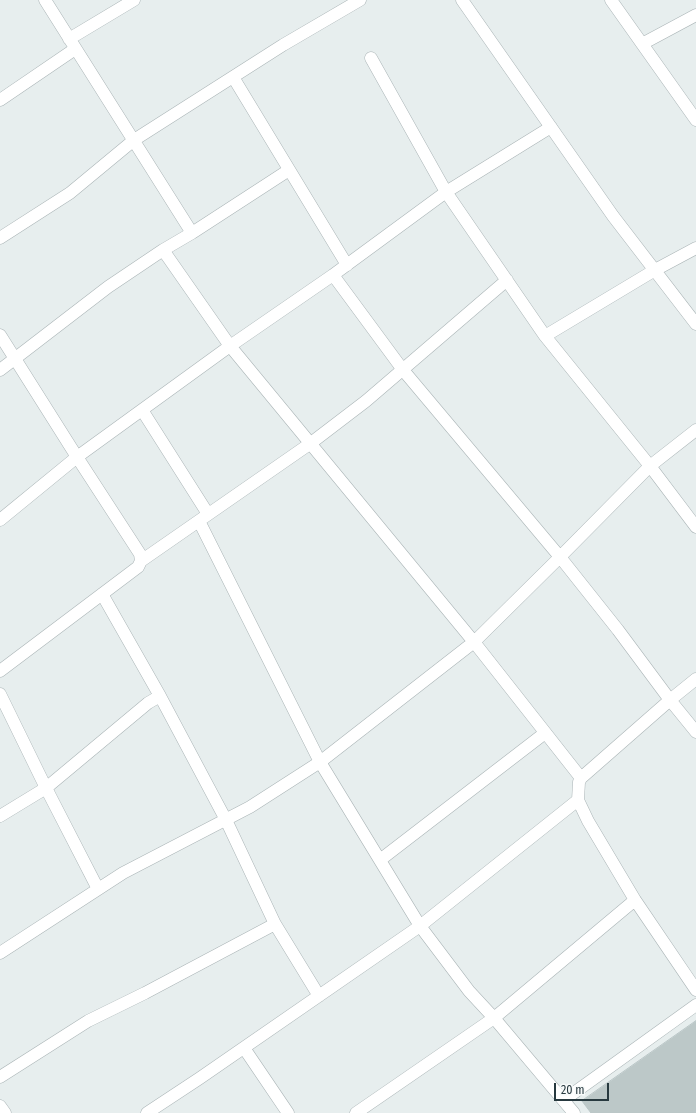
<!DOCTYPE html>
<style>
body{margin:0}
#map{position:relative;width:696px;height:1113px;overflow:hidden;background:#e7eeee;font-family:"Fira Sans Condensed",sans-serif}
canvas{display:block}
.scale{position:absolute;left:554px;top:1083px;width:55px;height:18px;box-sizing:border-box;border:2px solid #27393f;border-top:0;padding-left:5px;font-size:12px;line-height:14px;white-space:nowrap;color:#27393f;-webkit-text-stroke:3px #f7fafa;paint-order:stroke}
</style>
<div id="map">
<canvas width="696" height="1113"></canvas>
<div class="scale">20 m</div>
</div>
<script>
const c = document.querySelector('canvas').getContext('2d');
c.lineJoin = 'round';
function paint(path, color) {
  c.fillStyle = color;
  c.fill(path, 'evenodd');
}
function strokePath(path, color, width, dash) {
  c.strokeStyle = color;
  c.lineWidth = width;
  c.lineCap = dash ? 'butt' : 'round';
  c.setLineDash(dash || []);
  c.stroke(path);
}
const building = new Path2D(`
 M 696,1021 L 696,1113 L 591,1113 L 582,1101 Z`);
const minor = new Path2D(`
 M 45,0 L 192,233
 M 462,0 L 613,216 L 696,324
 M 611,0 L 696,120
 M 69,39 L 134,0
 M 642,44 L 696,15
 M 371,58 L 446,192 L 545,336 L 650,466 L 696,527
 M 233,77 L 347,265
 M 0,100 L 75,49
 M 0,238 L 70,193 L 134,140 L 283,45 L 360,0
 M 163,250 L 230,346 L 474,642 L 581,778
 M 333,275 L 403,370 L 560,557 L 618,630 L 670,700 L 696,732
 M 0,335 L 77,457 L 140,554 L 141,561
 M 545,336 L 655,270 L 696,248
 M 0,370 L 108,287 L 163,250 L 192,233 L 289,170
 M 142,410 L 208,514
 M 0,520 L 77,457 L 230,346 L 333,275 L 446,192 L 551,127
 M 199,521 L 320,762 L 420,926 L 469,991 L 494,1018 L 574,1113
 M 102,594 L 160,696 L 226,820 L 275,924 L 319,996
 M 0,671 L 138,567 L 141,561 L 311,443 L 366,401 L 507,280
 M 696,679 L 670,700 L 581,778 L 579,782 L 578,800 L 588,821 L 635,900 L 696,990
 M 0,694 L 46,788 L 98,889
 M 0,816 L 46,788 L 148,703 L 160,696
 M 380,860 L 545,733
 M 0,953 L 123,873 L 250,807 L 320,762 L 474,642 L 560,557 L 650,466 L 696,430
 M 244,1048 L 288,1113
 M 0,1077 L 88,1021 L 145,993 L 275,924
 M 564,1100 L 696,1005
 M 0,1106 L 5,1113
 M 147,1113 L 200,1078 L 420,926 L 578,800
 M 356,1113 L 494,1018 L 635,900`);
paint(building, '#bcc8c8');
strokePath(building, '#bac6c7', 1);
strokePath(minor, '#aab4b6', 13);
strokePath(minor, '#fff', 12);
</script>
